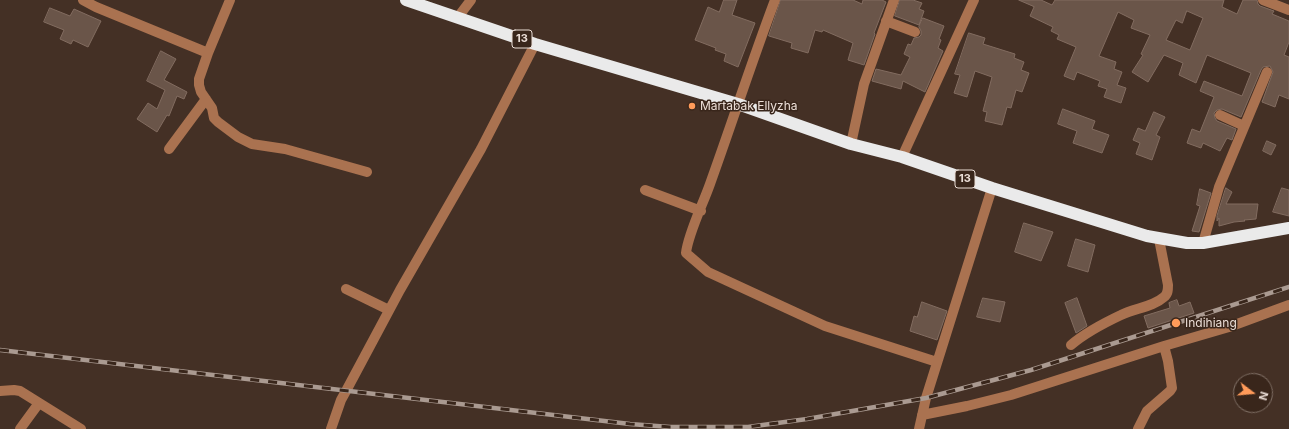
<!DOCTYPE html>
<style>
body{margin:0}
#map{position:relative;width:1289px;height:429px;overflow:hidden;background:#443025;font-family:Inter,sans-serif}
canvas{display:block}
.north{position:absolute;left:1233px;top:373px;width:40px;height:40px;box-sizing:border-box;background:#39261b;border:1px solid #807066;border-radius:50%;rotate:106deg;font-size:11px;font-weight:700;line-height:16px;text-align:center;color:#ebded7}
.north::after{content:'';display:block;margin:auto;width:14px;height:18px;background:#ff9b5a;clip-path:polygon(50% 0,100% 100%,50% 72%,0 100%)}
</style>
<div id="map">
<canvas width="1289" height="429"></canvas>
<div class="north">N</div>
</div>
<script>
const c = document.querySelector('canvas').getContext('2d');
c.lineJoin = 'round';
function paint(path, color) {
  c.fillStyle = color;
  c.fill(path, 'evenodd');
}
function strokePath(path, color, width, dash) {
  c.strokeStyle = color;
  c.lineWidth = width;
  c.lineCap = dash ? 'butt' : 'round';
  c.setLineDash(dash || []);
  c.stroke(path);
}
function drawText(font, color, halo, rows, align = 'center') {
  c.font = font + ' Inter,sans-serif';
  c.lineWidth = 3;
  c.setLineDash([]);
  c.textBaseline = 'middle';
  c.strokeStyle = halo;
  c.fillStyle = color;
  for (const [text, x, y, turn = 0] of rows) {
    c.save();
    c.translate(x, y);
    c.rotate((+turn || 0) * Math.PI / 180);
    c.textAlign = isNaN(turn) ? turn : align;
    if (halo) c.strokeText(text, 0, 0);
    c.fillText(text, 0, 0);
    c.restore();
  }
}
const building = new Path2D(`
 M 724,0 L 737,0 L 732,15 L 755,23 L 738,67 L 724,61 L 726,54 L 715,50 L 716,48 L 695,40 L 708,7 L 719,12 Z
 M 781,0 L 853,0 L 862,4 L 863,0 L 882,0 L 886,2 L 874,33 L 875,34 L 864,65 L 848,60 L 853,43 L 823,30 L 822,32 L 815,30 L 808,53 L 791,48 L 792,43 L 769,36 Z
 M 900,0 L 913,0 L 922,3 L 919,9 L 924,11 L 919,25 L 895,16 Z
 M 1019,0 L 1041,0 L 1052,5 L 1055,0 L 1224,0 L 1222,7 L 1237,14 L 1243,0 L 1257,0 L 1258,4 L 1260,6 L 1274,11 L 1272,14 L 1289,21 L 1289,42 L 1284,55 L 1289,57 L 1289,99 L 1279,95 L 1275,107 L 1262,102 L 1273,72 L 1270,66 L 1263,67 L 1261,70 L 1241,117 L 1222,109 L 1217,110 L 1214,113 L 1215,118 L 1217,121 L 1236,129 L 1232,140 L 1227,138 L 1220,151 L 1203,143 L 1201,148 L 1187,143 L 1192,129 L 1200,132 L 1214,97 L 1200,91 L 1204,81 L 1242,96 L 1251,73 L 1207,55 L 1196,83 L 1179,75 L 1183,63 L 1164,55 L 1148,82 L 1132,72 L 1143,55 L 1141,54 L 1150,35 L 1131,28 L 1134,20 L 1118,12 L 1099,56 L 1116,62 L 1114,69 L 1122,72 L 1117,85 L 1126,88 L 1121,103 L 1104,97 L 1107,89 L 1098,86 L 1100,81 L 1077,72 L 1074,80 L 1064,76 L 1076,47 L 1057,39 L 1059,35 L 1051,31 L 1053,27 L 1030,16 L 1034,7 ZM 1187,11 L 1203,18 L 1190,50 L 1166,40 L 1176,20 L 1182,23 Z
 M 50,8 L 70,16 L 74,9 L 101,21 L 88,47 L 73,40 L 71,44 L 60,39 L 64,30 L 44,22 Z
 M 923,18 L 944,26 L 939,39 L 941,40 L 938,48 L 943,51 L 925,92 L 903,81 L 901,89 L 872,81 L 876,69 L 901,75 L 910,57 L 904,54 L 908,44 L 911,45 L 914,38 L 919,37 L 921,35 L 921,31 L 919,27 Z
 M 969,33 L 985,38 L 983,44 L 1015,54 L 1014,58 L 1024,62 L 1021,70 L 1029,73 L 1022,92 L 1016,90 L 1011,108 L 1007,107 L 1002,125 L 985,121 L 987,112 L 983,111 L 992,77 L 975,71 L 967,97 L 954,93 L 960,75 L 955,74 Z
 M 161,51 L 176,59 L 164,80 L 187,92 L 184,99 L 177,96 L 169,116 L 167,115 L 157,132 L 137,119 L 148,103 L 157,109 L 165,90 L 147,81 Z
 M 1063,109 L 1095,121 L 1092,129 L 1109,135 L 1102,153 L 1073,143 L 1077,131 L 1058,124 Z
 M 1154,112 L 1165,117 L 1156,135 L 1160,137 L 1152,160 L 1136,154 L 1140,143 L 1133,140 L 1138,128 L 1145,131 Z
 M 1267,141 L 1276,145 L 1271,155 L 1263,151 Z
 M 1226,188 L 1232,192 L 1226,204 L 1258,204 L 1256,219 L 1244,220 L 1245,221 L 1234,222 L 1219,226 L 1219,218 L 1217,221 L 1217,216 Z
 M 1282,188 L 1289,190 L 1289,216 L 1273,212 Z
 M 1200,189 L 1211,193 L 1199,232 L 1192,231 L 1200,206 L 1197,205 Z
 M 1024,223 L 1053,232 L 1041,261 L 1015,252 Z
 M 1076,239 L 1095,245 L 1088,272 L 1068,266 Z
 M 983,298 L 1005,302 L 1000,322 L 977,317 Z
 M 1077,298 L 1087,326 L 1076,333 L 1065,303 Z
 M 1177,300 L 1179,306 L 1190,302 L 1194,313 L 1148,328 L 1144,316 L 1170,308 L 1169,303 Z
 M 922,302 L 947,311 L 937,340 L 910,331 L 914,316 L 917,317 Z`);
const minor = new Path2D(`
 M 83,0 L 96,7 L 208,53 L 230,0
 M 775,0 C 752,61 732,123 710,184 C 703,204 688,234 686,253 L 708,272 L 825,326 L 937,362
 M 1263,0 L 1289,10
 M 458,17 L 471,0
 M 886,21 L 915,32
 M 208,53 L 199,79 L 199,85 L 201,92 L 212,108 L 214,118 L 218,122 L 238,137 L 252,144 L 285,149 L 367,172
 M 1220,115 L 1244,126
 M 851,144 L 864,84 L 894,0
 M 169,149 L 206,99
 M 902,157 L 974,0
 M 645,190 L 701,211
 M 1203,243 L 1219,187 L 1267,72
 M 346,289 L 389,310
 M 1071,345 C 1085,333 1104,323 1121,315 C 1135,308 1153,307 1164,297 C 1168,294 1168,290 1168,285 L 1159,239
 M 1164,346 L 1229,327 L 1289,305
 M 0,391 L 14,390 L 20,391 L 81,429
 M 922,415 L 967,406 L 1011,395 L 1164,346 L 1168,361 L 1172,388 L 1170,391 L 1147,411 L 1138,429
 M 20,429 L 39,403
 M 331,429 L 341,400 L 346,391 L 400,290 L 481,149 L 535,44
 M 919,429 L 926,398 L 992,188`);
const highway = new Path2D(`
 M 406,0 L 535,44 L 738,104 L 851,144 L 902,157 L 992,188 L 1147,236 L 1187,243 L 1203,243 L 1289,228`);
const rail = new Path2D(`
 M 0,350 L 630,424 L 670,427 L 748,427 L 807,419 L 926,398 L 1031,370 L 1289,287`);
const markers = [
 [692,106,4,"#ff9b5a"],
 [1176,323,5,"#ff9b5a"]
];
const shields = [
 [522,39,20],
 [965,179,20]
];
const shieldNames = [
 ["13",522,39],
 ["13",965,179]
];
const poiNames = [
 ["Martabak Ellyzha",700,106],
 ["Indihiang",1185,323]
];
paint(building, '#6a5549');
strokePath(building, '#826c60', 1);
strokePath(minor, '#aa7250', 10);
strokePath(highway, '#eaeaea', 12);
strokePath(rail, '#aa9a91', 4.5);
strokePath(rail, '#39261b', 3, [9]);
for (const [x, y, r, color] of markers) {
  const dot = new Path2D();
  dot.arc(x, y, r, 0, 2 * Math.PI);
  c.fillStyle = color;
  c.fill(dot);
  strokePath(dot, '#39261b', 1.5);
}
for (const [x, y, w] of shields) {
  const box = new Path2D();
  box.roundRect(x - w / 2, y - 9, w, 18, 3);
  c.fillStyle = '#39261b';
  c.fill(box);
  strokePath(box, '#ebded7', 1);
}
drawText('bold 11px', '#ebded7', null, shieldNames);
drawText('12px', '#ebded7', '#39261b', poiNames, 'left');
</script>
